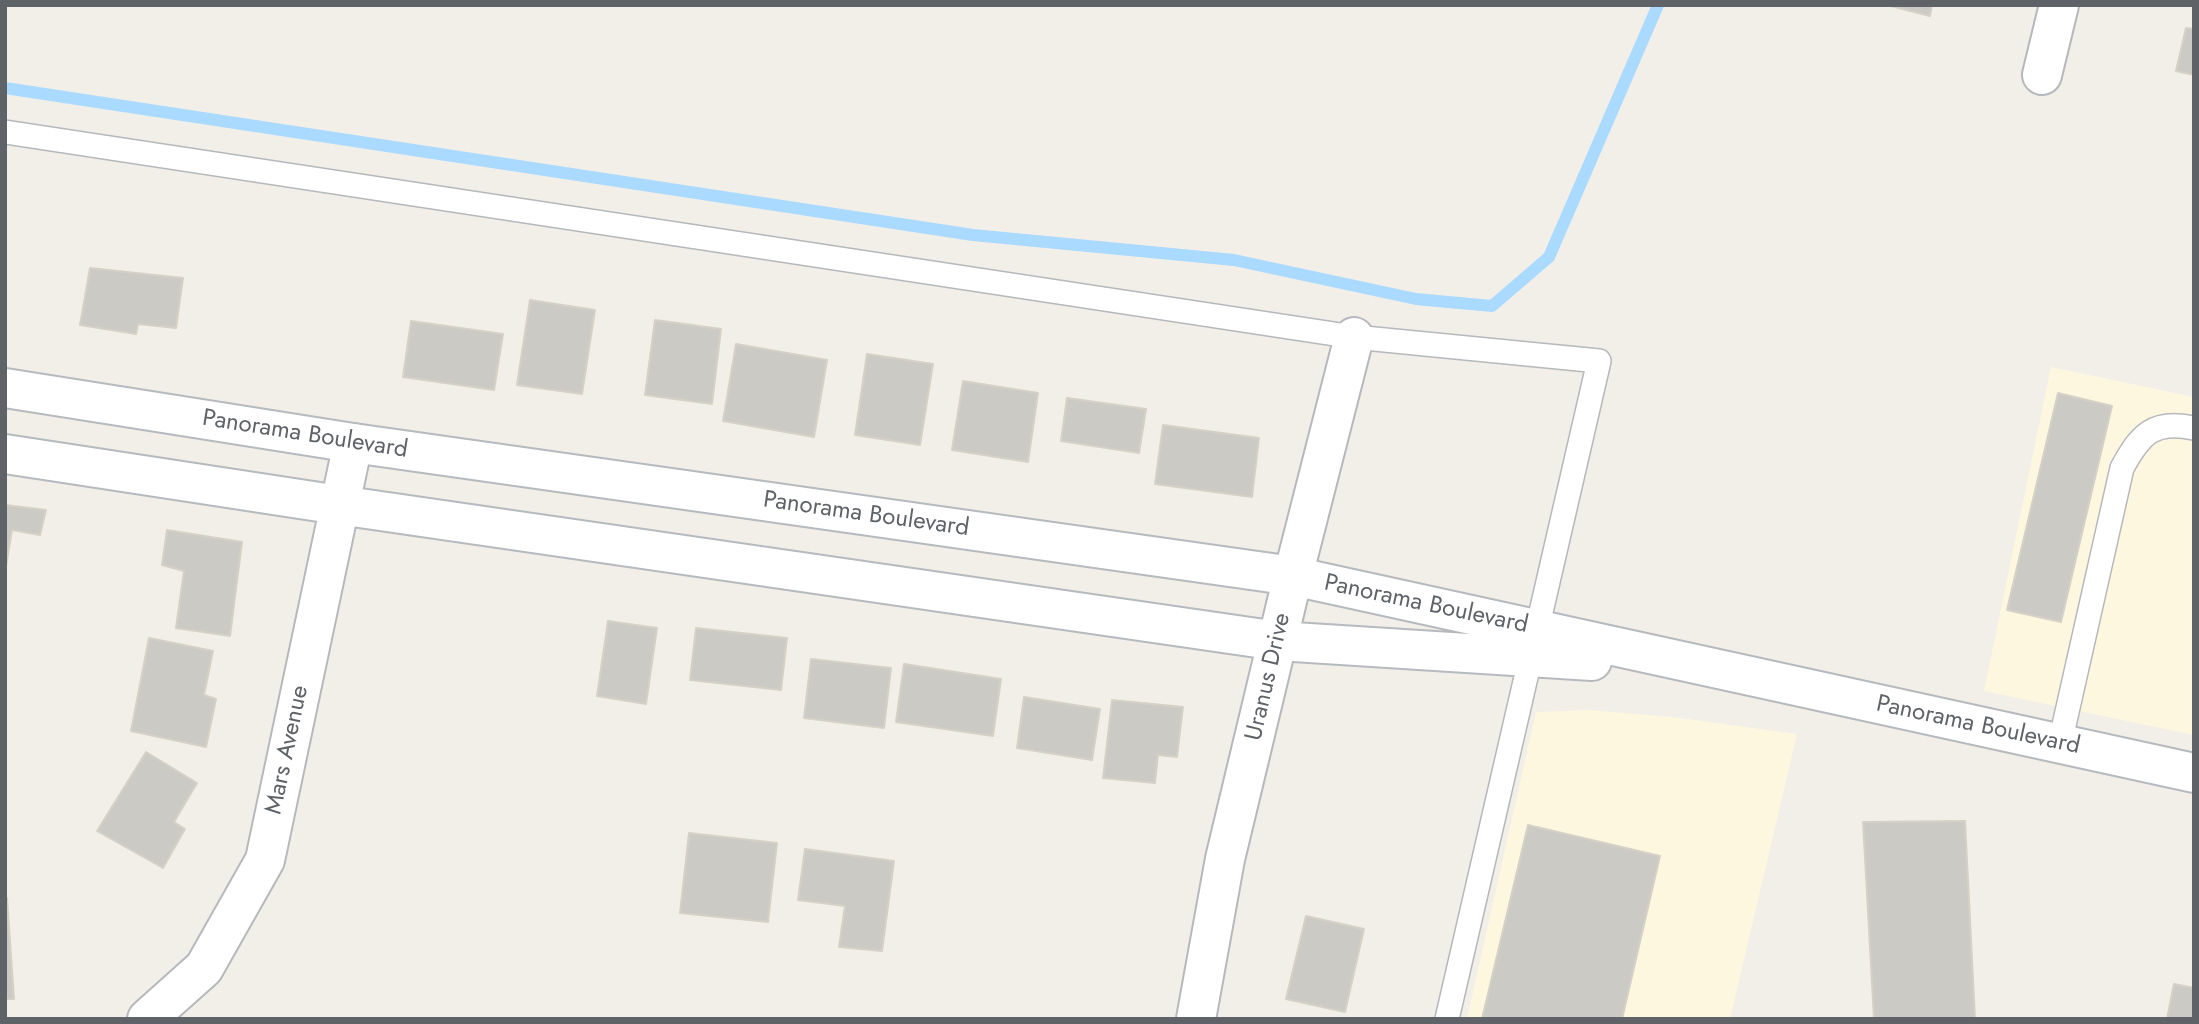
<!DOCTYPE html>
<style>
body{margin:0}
#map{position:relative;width:2199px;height:1024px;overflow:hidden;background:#f1efe8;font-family:Jost,sans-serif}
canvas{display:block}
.frame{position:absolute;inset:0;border:7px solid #5f6368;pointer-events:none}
</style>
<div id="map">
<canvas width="2199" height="1024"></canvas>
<div class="frame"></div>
</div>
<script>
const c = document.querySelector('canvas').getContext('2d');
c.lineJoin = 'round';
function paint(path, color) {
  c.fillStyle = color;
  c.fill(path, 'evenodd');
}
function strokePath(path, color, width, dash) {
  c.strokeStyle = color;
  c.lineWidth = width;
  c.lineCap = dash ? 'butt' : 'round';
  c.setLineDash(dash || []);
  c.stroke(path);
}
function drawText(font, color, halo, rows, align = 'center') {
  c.font = font + ' Jost,sans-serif';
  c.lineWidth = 5;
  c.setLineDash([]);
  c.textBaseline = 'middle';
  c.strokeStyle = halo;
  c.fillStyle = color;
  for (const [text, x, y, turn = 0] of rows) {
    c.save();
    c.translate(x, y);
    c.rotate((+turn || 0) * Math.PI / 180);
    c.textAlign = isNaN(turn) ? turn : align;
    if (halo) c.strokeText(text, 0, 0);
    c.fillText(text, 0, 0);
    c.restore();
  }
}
const commercial = new Path2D(`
 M 2051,367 L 2194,397 L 2194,735 L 1984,691 Z
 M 1590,710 L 1680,718 L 1797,734 L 1730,1019 L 1467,1019 L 1536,712 Z`);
const stream = new Path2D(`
 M 5,88 L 973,235 L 1234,260 L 1416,299 L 1492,306 L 1549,257 L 1658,5`);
const building = new Path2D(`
 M 1887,5 L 1932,5 L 1930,16 Z
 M 2186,28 L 2194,29 L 2194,75 L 2176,71 Z
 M 90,268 L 183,278 L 176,328 L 138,324 L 136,334 L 80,325 Z
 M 530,300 L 595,310 L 582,394 L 517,385 Z
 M 655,320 L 721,329 L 712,404 L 645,395 Z
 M 411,321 L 503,334 L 494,390 L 403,377 Z
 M 736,344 L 827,360 L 814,437 L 723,421 Z
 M 867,354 L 933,364 L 920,445 L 855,435 Z
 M 963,381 L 1038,393 L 1028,462 L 952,450 Z
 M 2058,393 L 2112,406 L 2061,622 L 2007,610 Z
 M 1067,398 L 1146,409 L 1139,453 L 1061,441 Z
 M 1163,425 L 1259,438 L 1252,497 L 1155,484 Z
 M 5,505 L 46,510 L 40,535 L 12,530 L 5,572 Z
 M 167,530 L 242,542 L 230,636 L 176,628 L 184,571 L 162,565 Z
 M 608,621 L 657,628 L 646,704 L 597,696 Z
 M 696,628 L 787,638 L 781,690 L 690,680 Z
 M 149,638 L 213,651 L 204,695 L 216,699 L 206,747 L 131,731 Z
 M 811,659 L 891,668 L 884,728 L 804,718 Z
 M 904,664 L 1001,679 L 993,736 L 896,722 Z
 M 1024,697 L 1100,709 L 1092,760 L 1017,748 Z
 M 1112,700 L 1183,707 L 1177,757 L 1158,755 L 1155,783 L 1103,778 Z
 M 146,752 L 197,783 L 174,822 L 185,829 L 163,868 L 97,831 Z
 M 1965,821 L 1975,1019 L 1874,1019 L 1863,822 Z
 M 1528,825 L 1660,856 L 1622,1019 L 1482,1019 Z
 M 689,833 L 777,843 L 768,922 L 680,913 Z
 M 805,849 L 894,861 L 882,951 L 839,947 L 845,906 L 798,900 Z
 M 7,898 L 14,999 L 5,999 L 5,899 Z
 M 1306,916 L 1364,929 L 1345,1012 L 1286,999 Z
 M 2174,984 L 2194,988 L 2194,1019 L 2167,1019 Z`);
const lane = new Path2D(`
 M 5,132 L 1354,337 L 1599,361 L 1447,1019
 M 2060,743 L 2122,468 C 2140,435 2153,419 2194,428`);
const street = new Path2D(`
 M 2042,75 L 2059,5
 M 147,1019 L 204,968 L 265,860 L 353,443
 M 1196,1019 L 1225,859 L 1293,576 L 1354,337`);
const secondary = new Path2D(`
 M 5,388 L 353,443 L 1293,576 L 2194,773
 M 5,454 L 339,505 L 1278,641 L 1592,661`);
const streetNames = [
 ["Panorama Boulevard",305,435,9],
 ["Panorama Boulevard",866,515,8],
 ["Panorama Boulevard",1426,605,12],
 ["Uranus Drive",1269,677,-77],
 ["Panorama Boulevard",1978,726,12],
 ["Mars Avenue",288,750,-78]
];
paint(commercial, '#fef7e0');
strokePath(stream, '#aadaff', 12);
paint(building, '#cccac5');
strokePath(building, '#d6d1c6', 2);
strokePath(lane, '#b5b8bc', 26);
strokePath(street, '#b5b8bc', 42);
strokePath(secondary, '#b6babf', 42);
strokePath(lane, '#fff', 23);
strokePath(street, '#fff', 38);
strokePath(secondary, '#fff', 38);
drawText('24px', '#5f6368', '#fff', streetNames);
</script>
